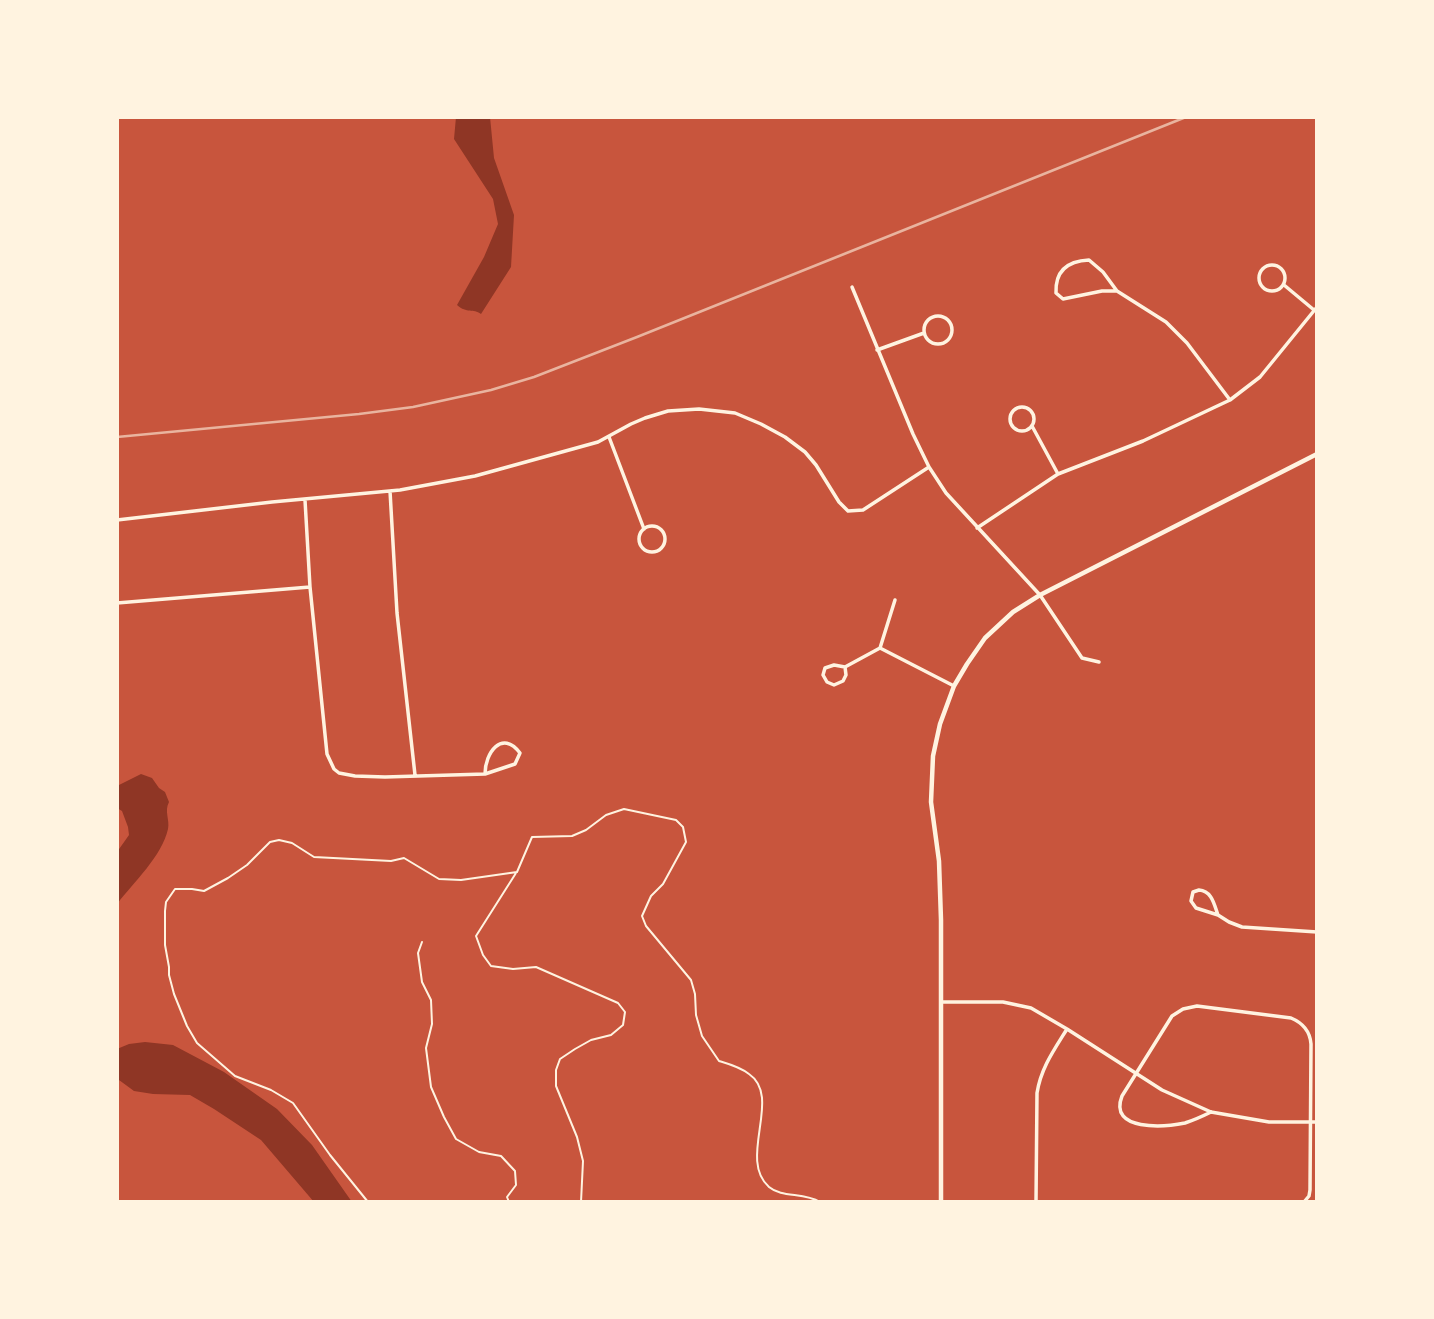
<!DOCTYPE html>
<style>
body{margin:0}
#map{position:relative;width:1434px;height:1319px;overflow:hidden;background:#c8553d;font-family:Bitter,serif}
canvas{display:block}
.frame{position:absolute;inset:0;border:119px solid #fff3e0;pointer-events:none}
</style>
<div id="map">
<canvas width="1434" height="1319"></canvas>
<div class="frame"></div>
</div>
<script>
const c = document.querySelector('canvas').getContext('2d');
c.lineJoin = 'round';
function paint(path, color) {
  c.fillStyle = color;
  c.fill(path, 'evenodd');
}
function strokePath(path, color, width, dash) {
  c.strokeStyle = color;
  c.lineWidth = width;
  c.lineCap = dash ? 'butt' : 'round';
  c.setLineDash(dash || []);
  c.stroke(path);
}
const water = new Path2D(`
 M 456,117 L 490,117 L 494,158 L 514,215 L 511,267 L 481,314 C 473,308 467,314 457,305 L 484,257 L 498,224 L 493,199 L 454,139 Z
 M 141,774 L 152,778 L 159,788 L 165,792 L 169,802 C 164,811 170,820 168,829 C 162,856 134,882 117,904 L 117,852 L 129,835 L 128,827 L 122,811 L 117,808 L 117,786 Z
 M 145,1042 L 173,1045 L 224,1072 L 277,1109 L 312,1145 L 352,1202 L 314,1202 L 261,1140 L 214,1109 L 190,1095 L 153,1094 L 134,1091 L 119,1080 L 117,1081 L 117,1049 L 129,1044 Z`);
const path = new Path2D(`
 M 516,873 L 476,936 L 483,955 L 491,966 L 513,969 L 536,967 L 618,1003 L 625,1012 L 623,1025 L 611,1035 L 591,1040 L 575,1049 L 560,1059 L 556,1070 L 556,1086 L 577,1137 L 583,1161 L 581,1202
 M 422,942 L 418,953 L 422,982 L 431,1000 L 432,1024 L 426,1048 L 431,1087 L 444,1117 L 456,1139 L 479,1152 L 501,1156 L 515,1171 L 516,1185 L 507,1197 L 509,1202
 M 368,1202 L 330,1155 L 293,1103 L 271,1090 L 235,1076 L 197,1043 L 187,1026 L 174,994 L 169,975 L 169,967 L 165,945 L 165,911 L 166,902 L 175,889 L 192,889 L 204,891 L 228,878 L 247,865 L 270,842 L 279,840 L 292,843 L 314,857 L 391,861 L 404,858 L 439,879 L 461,880 L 517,872 L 532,837 L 572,836 L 586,830 L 606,815 L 624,809 L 676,820 L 683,827 L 686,842 L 663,884 L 651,896 L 642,916 L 646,926 L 691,980 L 695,994 L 696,1015 L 702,1036 L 719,1061 C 729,1064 740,1067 749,1074 C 783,1097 737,1159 769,1187 C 782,1198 804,1192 820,1202`);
const minor = new Path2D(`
 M1259 278a13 13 0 1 1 26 0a13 13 0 1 1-26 0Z
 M 1284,285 L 1314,310
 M 852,287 L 913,434 L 929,467 L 946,493 L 1040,595 L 1082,658 L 1099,662
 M 1117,291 L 1102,291 L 1063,299 L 1056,293 C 1055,270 1068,261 1089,260 L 1103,272 L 1117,291 L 1166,322 L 1187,343 L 1230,400
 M924 330a14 14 0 1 1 28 0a14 14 0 1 1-28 0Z
 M 877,350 L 924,333
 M1010 419a12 12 0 1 1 24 0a12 12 0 1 1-24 0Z
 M 1032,426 L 1058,474
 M 609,437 L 644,529
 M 390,491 L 397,613 L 415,775
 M 305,500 L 310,587 L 327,754 L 334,769 L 339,773 L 355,776 L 385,777 L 485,774 L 515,764 L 520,753 C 502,729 485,753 485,774
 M 117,520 L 272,502 L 400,490 L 475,476 L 598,442 L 631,424 L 645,418 L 668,411 L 699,409 L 735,413 L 761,424 L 785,437 L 805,452 L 816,465 L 839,502 L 848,511 L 863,510 L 929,467
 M639 539a13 13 0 1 1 26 0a13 13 0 1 1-26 0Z
 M 977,528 L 1058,474 L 1143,441 L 1230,400 L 1260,377 L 1317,307
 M 117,603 L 310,587
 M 880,648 L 954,686
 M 845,667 L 846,675 L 843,681 L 834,685 L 827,682 L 823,675 L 825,668 L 834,665 L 845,667 L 880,648 L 895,600
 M 1218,915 C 1214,904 1212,891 1199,890 L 1193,892 L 1191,901 L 1196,908 L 1218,915 L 1229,922 L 1242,927 L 1317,932
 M 942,1002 L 1003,1002 L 1031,1008 L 1067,1029 L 1162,1090 L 1211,1112 L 1269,1122 L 1317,1122
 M 1211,1112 C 1203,1116 1194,1120 1185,1123 C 1165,1127 1108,1132 1122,1096 L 1172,1016 L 1183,1009 L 1197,1006 L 1291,1018 C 1303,1023 1310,1031 1311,1044 L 1310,1190 L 1309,1196 L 1304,1202
 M 1036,1202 L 1037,1093 C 1041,1068 1054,1050 1067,1029`);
const tertiary = new Path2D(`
 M 941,1202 L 941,920 L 939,861 L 931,802 L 933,756 L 940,724 L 954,686 L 967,664 L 985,638 L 1013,612 L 1040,595 L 1317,454`);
const rail = new Path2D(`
 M 117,437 L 359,414 L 413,407 L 491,390 L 534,377 L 637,337 L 1186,117`);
paint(water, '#8f3625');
strokePath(path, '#fff3e0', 2);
strokePath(minor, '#fff3e0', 3.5);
strokePath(tertiary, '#fff3e0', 4.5);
strokePath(rail, '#e9b49f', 2.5);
</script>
